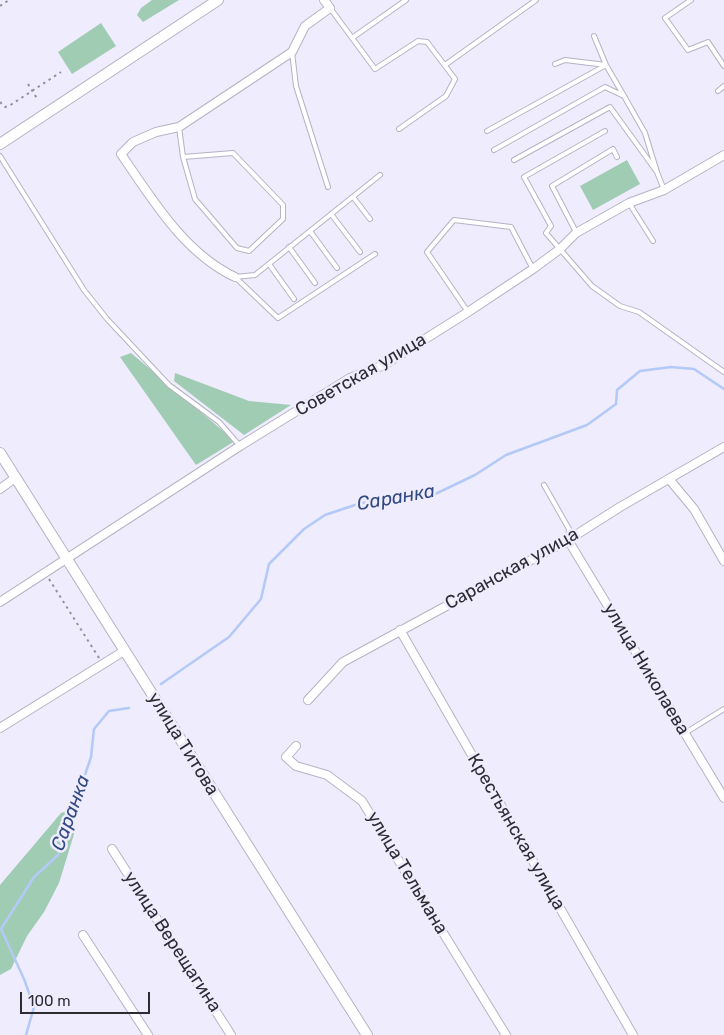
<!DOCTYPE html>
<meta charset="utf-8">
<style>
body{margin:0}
#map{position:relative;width:724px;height:1035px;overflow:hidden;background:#eeecfd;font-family:Rubik,sans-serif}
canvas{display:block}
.scale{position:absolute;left:20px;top:992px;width:130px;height:22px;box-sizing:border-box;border:2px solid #2d2c33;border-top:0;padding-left:6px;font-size:15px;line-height:18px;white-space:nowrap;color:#2d2c33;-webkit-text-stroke:4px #eeecfd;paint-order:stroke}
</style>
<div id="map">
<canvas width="724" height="1035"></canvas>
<div class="scale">100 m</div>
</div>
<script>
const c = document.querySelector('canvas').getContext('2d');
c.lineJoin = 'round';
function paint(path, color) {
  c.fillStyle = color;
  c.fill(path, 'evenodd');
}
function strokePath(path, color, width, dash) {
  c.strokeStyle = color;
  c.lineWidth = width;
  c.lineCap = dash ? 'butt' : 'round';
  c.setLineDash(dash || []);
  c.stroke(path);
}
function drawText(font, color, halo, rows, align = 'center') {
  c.font = font + ' Rubik,sans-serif';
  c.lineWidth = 5;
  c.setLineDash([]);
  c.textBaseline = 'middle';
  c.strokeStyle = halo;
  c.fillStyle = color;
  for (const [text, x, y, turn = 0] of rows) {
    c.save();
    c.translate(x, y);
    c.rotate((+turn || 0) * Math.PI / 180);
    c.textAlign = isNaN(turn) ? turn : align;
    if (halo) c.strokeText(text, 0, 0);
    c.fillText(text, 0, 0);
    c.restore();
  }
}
const green = new Path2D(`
 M 152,0 L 179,0 L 143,22 L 137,15 L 141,8 Z
 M 101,23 L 116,46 L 72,74 L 58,52 Z
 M 627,160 L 640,184 L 593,210 L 580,186 Z
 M 131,353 L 235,441 L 196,465 L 120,357 Z
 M 175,373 L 249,401 L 291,405 L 244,435 L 174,381 Z
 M 74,808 L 75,831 L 59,883 L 44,912 L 27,936 L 11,969 L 0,975 L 0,885 L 61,813 Z`);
const stream = new Path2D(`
 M 161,684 L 229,637 L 261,599 L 269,564 L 304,529 L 325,515 L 361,503 L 431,496 L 475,475 L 506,455 L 587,425 L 616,404 L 617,390 L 640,371 L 671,367 L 694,369 L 724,389
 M 26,1035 L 34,1007 L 24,979 L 1,929 L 34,877 L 58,855 L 91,757 L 94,729 L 109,711 L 129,708`);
const path = new Path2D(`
 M 0,6 L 9,0
 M 28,84 L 38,100
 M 0,102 L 5,107 L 9,106 L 61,72
 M 49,579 L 99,658`);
const service = new Path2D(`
 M 691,0 L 665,18 L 688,50 L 708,42 L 724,66
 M 330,8 L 375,69 L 418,41 L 427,42 L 455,79 L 446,96 L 399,129
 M 352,38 L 406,0
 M 292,52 L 296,86 L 328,187
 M 555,64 L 565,60 L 606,65 L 594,36
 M 445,65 L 536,0
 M 718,91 L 724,86
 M 179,127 L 183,157 L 195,199 L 237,248 L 249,251 L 283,219 L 283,205 L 233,153 L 183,157
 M 487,131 L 606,65 L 624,96
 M 605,131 L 524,177 L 551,226 L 546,233 L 592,286 L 620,306 L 639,312 L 724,372
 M 494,150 L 605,87 L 624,96 L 645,133 L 657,172
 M 0,156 L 84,290 L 107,319 L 169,385 L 219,422 L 240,446
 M 514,160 L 610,107 L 657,172 L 664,190
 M 353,197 L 370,219
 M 629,203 L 653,241
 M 331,214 L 360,252
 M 310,231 L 337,268
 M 576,232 L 552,186 L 613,149 L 617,157
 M 289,247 L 315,283
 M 269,264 L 294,299
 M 235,277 L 255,275 L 380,175
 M 235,277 L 278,318 L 375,254
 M 468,312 L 427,252 L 454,220 L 511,227 L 533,269
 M 544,485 L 569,529 L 568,539
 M 685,733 L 724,709`);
const minor = new Path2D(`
 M 235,277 C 184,253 152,199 121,154 L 133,142 L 156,132 L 179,127 L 292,52 L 305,26 L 330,8 L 324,0
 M 669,479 L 694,509 L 724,561
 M 0,489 L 15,478
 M 568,540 L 724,798
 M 0,602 L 240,446 L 350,378 L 384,365 L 468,312 L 533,269 L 560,249 L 576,233 L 629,203 L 664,190 L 724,155
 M 400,630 L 633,1035
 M 308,700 L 343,662 L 568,540 L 620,507 L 724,447
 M 0,728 L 124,651
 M 296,746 L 286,757 L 296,766 L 327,775 L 362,801 L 506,1035
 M 112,849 L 231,1035
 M 83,935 L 148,1035`);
const secondary = new Path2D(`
 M 0,144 L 218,0
 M 0,453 L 367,1035`);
const streetNames = [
 ["Советская улица",361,375,-30],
 ["Саранская улица",512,569,-29],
 ["улица Николаева",646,669,59],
 ["улица Титова",183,744,58],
 ["Крестьянская улица",516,832,60],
 ["улица Тельмана",407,873,59],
 ["улица Верещагина",172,942,57]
];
const waterNames = [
 ["Саранка",396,498,-10],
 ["Саранка",71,813,-70]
];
paint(green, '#a1ccb4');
strokePath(stream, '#b3c9f7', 2.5);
strokePath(service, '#b5b3c4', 6);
strokePath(minor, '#b5b3c4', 10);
strokePath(secondary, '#b5b3c4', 12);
strokePath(path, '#93929e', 2, [2.5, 4]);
strokePath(service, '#fff', 4);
strokePath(minor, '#fff', 8);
strokePath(secondary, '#fff', 10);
drawText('18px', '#2d2c33', '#eeecfd', streetNames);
drawText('italic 19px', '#324a83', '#eeecfd', waterNames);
</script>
